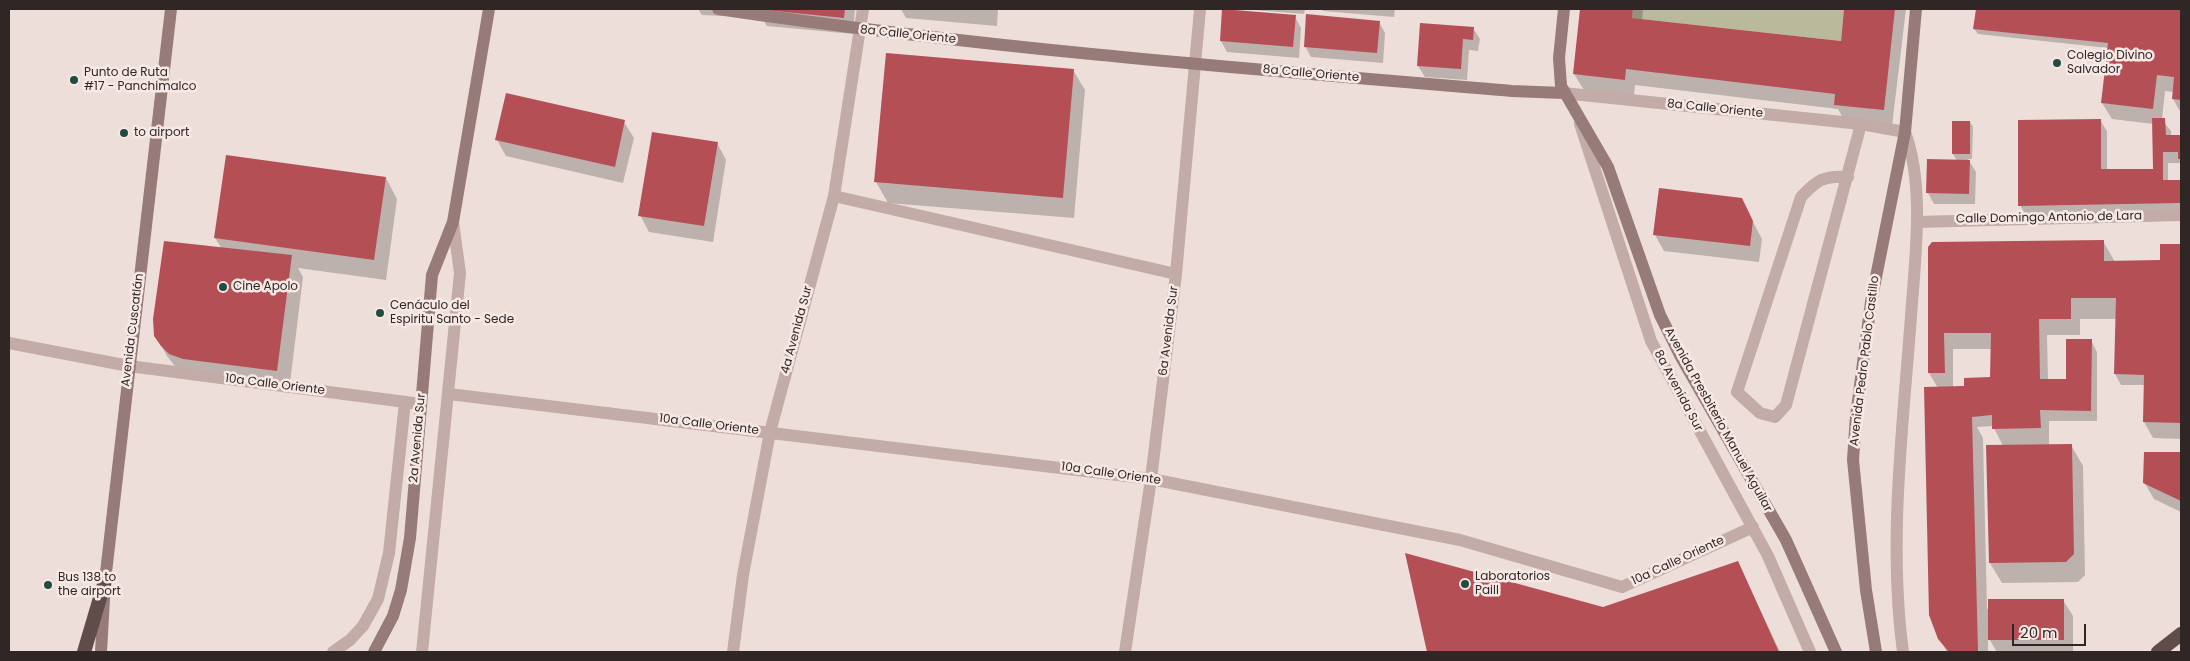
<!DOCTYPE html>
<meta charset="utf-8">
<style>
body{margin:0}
#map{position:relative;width:2190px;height:661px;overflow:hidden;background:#edded9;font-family:Poppins,sans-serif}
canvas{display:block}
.frame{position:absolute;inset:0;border:10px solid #312626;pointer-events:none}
.scale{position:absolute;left:2012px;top:624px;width:74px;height:22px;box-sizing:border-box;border:2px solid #312626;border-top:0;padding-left:6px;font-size:15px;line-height:18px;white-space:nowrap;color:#312626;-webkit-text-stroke:4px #f6e9e5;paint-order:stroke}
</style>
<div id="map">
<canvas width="2190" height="661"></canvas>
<div class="frame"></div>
<div class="scale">20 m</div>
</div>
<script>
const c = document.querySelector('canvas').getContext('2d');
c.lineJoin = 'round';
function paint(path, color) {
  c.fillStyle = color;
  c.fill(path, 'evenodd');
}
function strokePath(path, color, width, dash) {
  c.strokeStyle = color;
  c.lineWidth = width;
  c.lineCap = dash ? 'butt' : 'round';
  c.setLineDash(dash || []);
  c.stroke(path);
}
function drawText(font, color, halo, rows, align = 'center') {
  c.font = font + ' Poppins,sans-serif';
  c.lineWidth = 5;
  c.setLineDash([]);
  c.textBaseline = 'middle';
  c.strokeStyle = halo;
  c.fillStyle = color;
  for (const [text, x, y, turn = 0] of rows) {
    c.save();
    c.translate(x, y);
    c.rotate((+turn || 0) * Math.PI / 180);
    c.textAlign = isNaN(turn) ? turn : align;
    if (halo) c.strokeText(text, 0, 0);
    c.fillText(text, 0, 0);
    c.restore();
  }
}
const green = new Path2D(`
 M 1633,9 L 1844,9 L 1841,41 L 1632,18 Z`);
const shadow = new Path2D(`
 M 698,9 L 724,9 L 723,16 L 702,15 Z
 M 757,9 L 855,9 L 853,34 L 767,26 Z
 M 901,9 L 998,9 L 997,26 L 906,18 Z
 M 1242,9 L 1305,9 L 1304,14 Z
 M 1322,9 L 1395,9 L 1394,17 L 1323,11 Z
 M 1581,9 L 1643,9 L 1642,21 L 1842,42 L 1846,9 L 1906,9 L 1892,126 L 1844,120 L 1838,109 L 1635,85 L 1634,96 L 1584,90 L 1574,74 Z
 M 1977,9 L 2142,9 L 2160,11 L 2160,9 L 2181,9 L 2181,113 L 2173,99 L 2174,92 L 2165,91 L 2162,120 L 2171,131 L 2171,137 L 2181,136 L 2181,163 L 2168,163 L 2168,181 L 2181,181 L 2181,213 L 2029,221 L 2020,205 L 2100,120 L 2107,131 L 2107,171 L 2154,171 L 2153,124 L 2112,119 L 2102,103 L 2108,48 L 1978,34 L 1974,29 Z
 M 1223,10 L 1295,17 L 1301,28 L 1299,58 L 1227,52 L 1221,41 Z
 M 1379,22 L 1385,33 L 1383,63 L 1311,57 L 1305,46 Z
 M 1473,28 L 1480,39 L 1478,51 L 1469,50 L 1467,80 L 1425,77 L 1418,66 Z
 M 1073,70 L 1085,90 L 1074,218 L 888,203 L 876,182 Z
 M 624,122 L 634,138 L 623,183 L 506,156 L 497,140 Z
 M 1970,122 L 1973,127 L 1972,159 L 1968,159 L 1976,172 L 1975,204 L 1934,204 L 1928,193 L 1957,161 L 1953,154 Z
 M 717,143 L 726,160 L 713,242 L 649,232 L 640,215 Z
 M 386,178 L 397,199 L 386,280 L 298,268 L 303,277 L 289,391 L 182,375 L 167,356 L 155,335 L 222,249 L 215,238 Z
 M 1741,199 L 1762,239 L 1759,262 L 1664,251 L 1655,235 Z
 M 2103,241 L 2115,262 L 2161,265 L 2161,245 L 2181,245 L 2181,439 L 2153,438 L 2144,422 L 2145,385 L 2121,385 L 2115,374 L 2117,319 L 2080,319 L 2080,335 L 2047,335 L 2048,380 L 2067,380 L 2091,340 L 2097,352 L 2097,421 L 2049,421 L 2049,445 L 2071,445 L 2083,466 L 2085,575 L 2078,582 L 2002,583 L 1990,563 L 1988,447 L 2003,446 L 1993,426 L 1977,427 L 1983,438 L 1987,609 L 2063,600 L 2073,616 L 2073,652 L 1997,652 L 1988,637 L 1988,652 L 1947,652 L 1939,638 L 1938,388 L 1929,373 L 1928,298 ZM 1953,349 L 1992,349 L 1993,383 L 1953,387 Z
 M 2146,453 L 2181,454 L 2181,512 L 2154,499 L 2144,482 Z
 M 1406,555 L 1603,608 L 1738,562 L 1780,652 L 1428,652 Z`);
const building = new Path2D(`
 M 755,9 L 845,9 L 844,18 Z
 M 1222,9 L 1296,15 L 1293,47 L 1220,41 Z
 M 1580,9 L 1633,9 L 1632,18 L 1841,41 L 1844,9 L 1895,9 L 1884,110 L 1834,105 L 1835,94 L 1626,69 L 1625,80 L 1573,74 Z
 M 1976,9 L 2181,9 L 2181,100 L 2172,99 L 2174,77 L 2157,75 L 2153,109 L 2101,103 L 2108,43 L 1973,29 Z
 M 1306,14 L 1380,21 L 1377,53 L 1304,47 Z
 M 1420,23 L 1474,27 L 1473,40 L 1463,39 L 1461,69 L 1417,66 Z
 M 886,53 L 1074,69 L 1063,198 L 874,182 Z
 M 506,93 L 625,120 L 615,167 L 495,140 Z
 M 2152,118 L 2165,118 L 2166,135 L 2181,135 L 2181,159 L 2178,159 L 2178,152 L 2163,152 L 2163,180 L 2181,180 L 2181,203 L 2018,206 L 2018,120 L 2101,119 L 2101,169 L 2153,169 Z
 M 1952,121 L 1970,121 L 1970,154 L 1952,154 Z
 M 652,132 L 718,142 L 704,226 L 638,216 Z
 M 226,155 L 386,177 L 374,260 L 214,238 Z
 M 1927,159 L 1970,160 L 1969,194 L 1926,193 Z
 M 1659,188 L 1742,198 L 1753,221 L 1750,246 L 1653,235 Z
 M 2104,240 L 2104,261 L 2160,260 L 2160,244 L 2181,244 L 2181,423 L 2143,422 L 2144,375 L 2114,374 L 2116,298 L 2071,298 L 2071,319 L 2039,319 L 2040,379 L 2066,379 L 2066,339 L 2092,339 L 2091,411 L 2040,410 L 2041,428 L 1992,429 L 1992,415 L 1972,417 L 1978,650 L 1977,652 L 1949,652 L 1938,639 L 1929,615 L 1924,387 L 1964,386 L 1964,378 L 1990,377 L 1991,333 L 1944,333 L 1945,373 L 1928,373 L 1928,247 L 1932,242 Z
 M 164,241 L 292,255 L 277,371 L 183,359 L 169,354 L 161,346 L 154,336 L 153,319 Z
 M 2072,444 L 2074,554 L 2066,562 L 1989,563 L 1986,445 Z
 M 2144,452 L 2181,452 L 2181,501 L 2143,483 Z
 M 1405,553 L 1603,607 L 1738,561 L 1779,652 L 1427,652 Z
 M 1988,599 L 2064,599 L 2064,640 L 1988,640 Z`);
const service = new Path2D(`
 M 1848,177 C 1824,175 1817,180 1801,197 L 1737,392 L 1760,413 L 1775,417 L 1786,405 L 1861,124`);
const minor = new Path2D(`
 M 1563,93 L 1861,124 L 1905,132
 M 834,196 L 1176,274
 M 1917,222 L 2181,215
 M 9,343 L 129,366 L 421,404
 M 449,394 L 1151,479 L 1460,540 L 1622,587 L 1753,527
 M 333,652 L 350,640 L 363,626 L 378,599 L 389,553 L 405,402
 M 733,652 L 743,575 L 770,432 L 834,196 L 863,9
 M 1125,652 L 1151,479 L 1176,274 L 1200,9`);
const tertiary = new Path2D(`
 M 1580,124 L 1651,341 L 1768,556 L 1810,652
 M 422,652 L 460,273 L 453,222
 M 1903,652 C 1888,541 1903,427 1911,316 C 1915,259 1925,186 1905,132`);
const secondary = new Path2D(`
 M 718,9 C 982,48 1247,69 1512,91 L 1563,93
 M 1564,9 L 1559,58 L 1561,86 L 1608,167 L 1660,315 L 1681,357 L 1786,540 L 1836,652
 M 101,652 L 105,581 L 171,9
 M 374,652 L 393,616 L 401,590 L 410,538 L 432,275 L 453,222 L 489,9
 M 1876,652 L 1866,590 L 1853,460 L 1856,416 L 1871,302 L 1905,132 L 1916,9`);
const trunk = new Path2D(`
 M 84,652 L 105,581
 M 2158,652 L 2181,634`);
const markers = [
 [2057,63,5,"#224c42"],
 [74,80,5,"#224c42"],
 [124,133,5,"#224c42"],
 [223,287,5,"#224c42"],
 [380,313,5,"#224c42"],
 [1465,584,5,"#224c42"],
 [48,585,5,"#224c42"]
];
const streetNames = [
 ["8a Calle Oriente",908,35,6],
 ["8a Calle Oriente",1311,74,5],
 ["8a Calle Oriente",1715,109,6],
 ["Calle Domingo Antonio de Lara",2049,218,-1],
 ["Avenida Cuscatlán",133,330,-83],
 ["4a Avenida Sur",797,330,-75],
 ["6a Avenida Sur",1169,331,-83],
 ["Avenida Pedro Pablo Castillo",1865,361,-83],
 ["10a Calle Oriente",275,385,7],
 ["8a Avenida Sur",1678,391,62],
 ["Avenida Presbiterio Manuel Aguilar",1718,420,61],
 ["10a Calle Oriente",709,425,7],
 ["2a Avenida Sur",418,438,-85],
 ["10a Calle Oriente",1111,474,8],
 ["10a Calle Oriente",1678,561,-25]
];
const poiNames = [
 ["Colegio Divino",2067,56],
 ["Salvador",2067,70],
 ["Punto de Ruta",84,73],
 ["#17 - Panchimalco",84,87],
 ["to airport",134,133],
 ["Cine Apolo",233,287],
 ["Cenáculo del",390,306],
 ["Espiritu Santo - Sede",390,320],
 ["Laboratorios",1475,577],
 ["Paill",1475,591],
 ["Bus 138 to",58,578],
 ["the airport",58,592]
];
paint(green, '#b9ba9c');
paint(shadow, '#0003');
paint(building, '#b54f56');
strokePath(service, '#c3aba7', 12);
strokePath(minor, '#c3aba7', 12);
strokePath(tertiary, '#c3aba7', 12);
strokePath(secondary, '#967b79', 12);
strokePath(trunk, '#614c4c', 14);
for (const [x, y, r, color] of markers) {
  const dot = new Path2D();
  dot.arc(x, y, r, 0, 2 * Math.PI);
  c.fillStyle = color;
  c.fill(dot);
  strokePath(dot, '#f6e9e5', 2);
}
drawText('12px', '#312626', '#f6e9e5', streetNames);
drawText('12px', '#312626', '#f6e9e5', poiNames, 'left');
</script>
